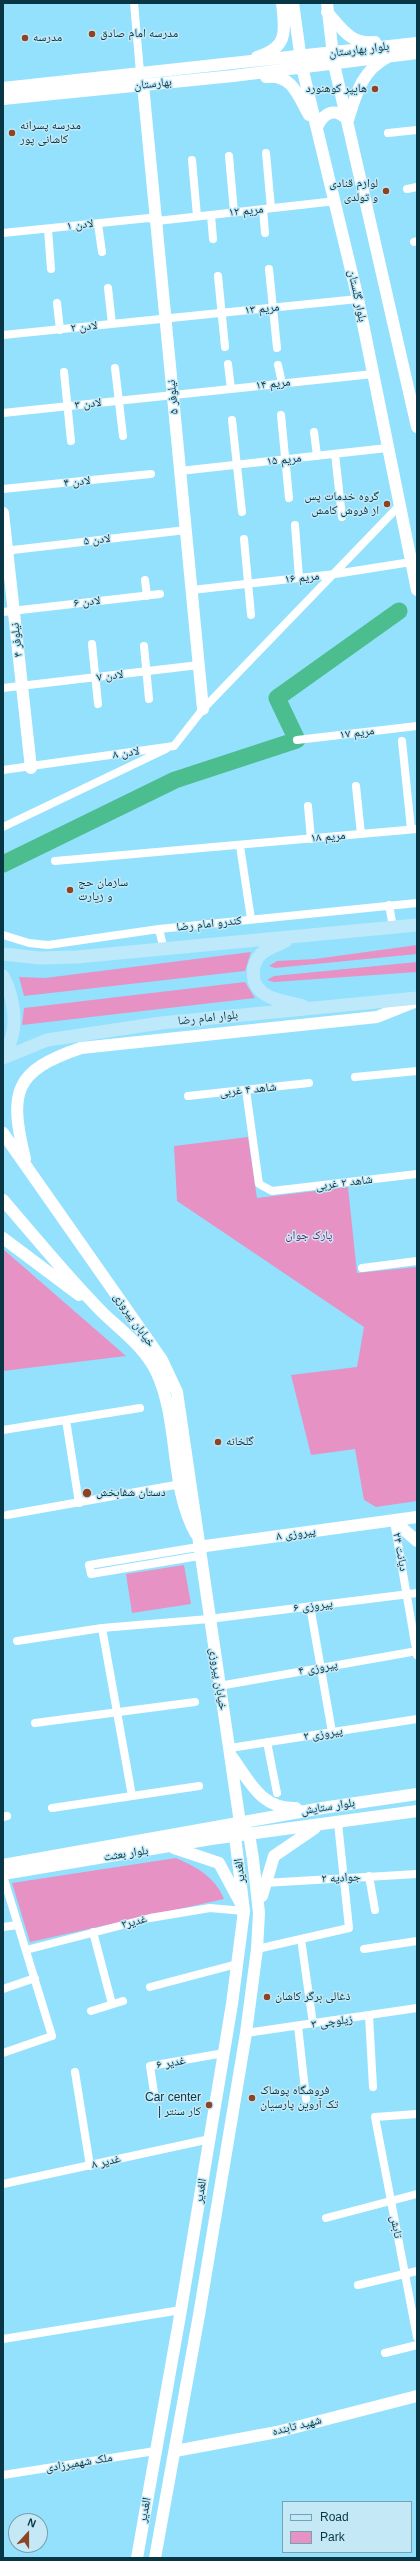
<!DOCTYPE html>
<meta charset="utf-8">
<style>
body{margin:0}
#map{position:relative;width:420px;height:2561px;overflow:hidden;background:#94e1fd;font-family:Helvetica,sans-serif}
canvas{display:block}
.frame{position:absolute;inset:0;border:4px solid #083644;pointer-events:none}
.legend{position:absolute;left:282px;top:2501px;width:130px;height:52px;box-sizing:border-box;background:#c4e8f6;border:1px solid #79a1af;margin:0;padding:5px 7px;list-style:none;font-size:12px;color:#083644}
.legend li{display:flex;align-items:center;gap:8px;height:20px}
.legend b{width:20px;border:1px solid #79a1af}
.north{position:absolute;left:8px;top:2513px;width:40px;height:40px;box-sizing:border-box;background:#c4e8f6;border:1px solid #79a1af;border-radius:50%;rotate:21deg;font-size:11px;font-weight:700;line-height:16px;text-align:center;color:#083644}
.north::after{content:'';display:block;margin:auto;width:14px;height:18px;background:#8c4424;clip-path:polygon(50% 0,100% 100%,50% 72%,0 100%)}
</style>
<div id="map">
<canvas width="420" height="2561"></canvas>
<div class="frame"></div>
<ul class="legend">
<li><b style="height:5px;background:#bee9fa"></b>Road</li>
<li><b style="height:11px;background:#e792c5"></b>Park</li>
</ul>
<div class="north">N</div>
</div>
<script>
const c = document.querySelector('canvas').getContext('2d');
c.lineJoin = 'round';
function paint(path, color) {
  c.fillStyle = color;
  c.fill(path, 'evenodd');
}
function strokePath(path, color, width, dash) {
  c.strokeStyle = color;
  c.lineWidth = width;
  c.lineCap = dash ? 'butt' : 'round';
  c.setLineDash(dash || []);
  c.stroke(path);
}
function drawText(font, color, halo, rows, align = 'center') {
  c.font = font + ' Helvetica,"Noto Naskh Arabic",sans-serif';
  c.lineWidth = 3;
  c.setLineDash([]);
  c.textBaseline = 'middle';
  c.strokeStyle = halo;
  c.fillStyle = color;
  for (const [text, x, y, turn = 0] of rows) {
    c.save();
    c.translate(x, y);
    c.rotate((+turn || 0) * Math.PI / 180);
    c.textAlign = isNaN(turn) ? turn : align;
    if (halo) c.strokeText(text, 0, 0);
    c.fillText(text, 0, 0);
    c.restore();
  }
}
const green = new Path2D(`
 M 417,945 L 417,954 L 275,968 L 269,966 L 277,961 L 315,959 Z
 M 251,952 L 245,971 L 24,996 L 19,977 L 45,978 Z
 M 417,962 L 417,972 L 274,982 L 267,980 L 274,976 Z
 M 245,982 L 255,998 L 22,1025 L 24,1008 Z
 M 248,1137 L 257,1198 L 348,1187 L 357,1273 L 417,1267 L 417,1501 L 376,1507 L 364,1500 L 355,1449 L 311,1455 L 291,1375 L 357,1367 L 364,1327 L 177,1201 L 174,1146 Z
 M 3,1249 L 126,1356 L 3,1371 Z
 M 184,1565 L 191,1604 L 132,1613 L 126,1574 Z
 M 176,1858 C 198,1868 215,1877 224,1899 L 30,1942 L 12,1883 Z`);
const river = new Path2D(`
 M 3,864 L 175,780 L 297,740 L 277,698 L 399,611`);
const street = new Path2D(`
 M 134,3 L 140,72
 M 388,133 L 417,130
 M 266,153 L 271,208
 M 229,156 L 234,212
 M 192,160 L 197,216
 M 407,189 L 417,187
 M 263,209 L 265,233
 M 211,215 L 213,239
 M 98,224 L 102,252
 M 48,229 L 51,269
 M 3,233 L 149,218 L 157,221 L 336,201
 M 414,242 L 417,241
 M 269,269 L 277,348
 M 218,276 L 225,347
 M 108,288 L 112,324
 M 57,303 L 60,330
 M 3,335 L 358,299
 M 228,364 L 231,389
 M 278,365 L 282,383
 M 115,368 L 123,436
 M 64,372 L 71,441
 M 3,413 L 373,374
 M 281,415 L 289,498
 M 232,420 L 242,512
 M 314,432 L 317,456
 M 335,454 L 342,517
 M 180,471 L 387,448
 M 3,489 L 151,474
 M 295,525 L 299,578
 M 244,539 L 251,615
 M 4,551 L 186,530
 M 145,580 L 147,596
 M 192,590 L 335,574 L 411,562
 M 3,612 L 160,594
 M 92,644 L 98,704
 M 144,646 L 149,699
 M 3,688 L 199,665
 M 297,740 L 417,726
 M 402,741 L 411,829
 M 3,770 L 174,746 L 203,709 L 399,506
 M 356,786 L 361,834
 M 308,806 L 311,839
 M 3,827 L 166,749
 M 240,846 L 251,919
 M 55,861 L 417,829
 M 389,905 L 393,927
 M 159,929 L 164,950
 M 3,935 L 29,943 L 48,945 L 159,929 L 417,903
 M 355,1077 L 417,1071
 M 246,1090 L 259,1184 L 272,1191 L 417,1174
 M 188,1096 L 309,1083
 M 362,1268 L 417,1261
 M 66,1420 L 79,1503
 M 3,1430 L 140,1408
 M 7,1515 L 181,1484
 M 394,1521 L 417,1655
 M 198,1547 L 89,1565 L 91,1574 L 199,1556
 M 310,1606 L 332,1732
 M 102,1628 L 132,1796
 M 17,1641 L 102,1628 L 209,1619 L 417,1593
 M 219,1686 L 417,1651
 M 35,1723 L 195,1702
 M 267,1742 L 277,1793
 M 230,1748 L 417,1719
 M 52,1808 L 199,1786
 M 3,1817 L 7,1816
 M 3,1876 L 52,2036 L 3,2053
 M 369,1876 L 375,1910
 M 264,1883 L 417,1874
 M 3,1927 L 18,1925
 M 93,1932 L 112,2004
 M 301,1939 L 313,2024
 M 257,1949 L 349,1928 L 338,1823
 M 364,1949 L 417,1941
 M 26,1950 L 150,1918 L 210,1908 L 244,1911
 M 150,1987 L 237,1964
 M 3,1989 L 35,1978
 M 91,2011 L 123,2001
 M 369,2016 L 373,2087
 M 298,2026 L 306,2099
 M 246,2033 L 417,2008
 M 75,2072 L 90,2166
 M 155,2099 L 150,2066 L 224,2053
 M 417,2114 L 375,2117 L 417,2337
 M 3,2184 L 210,2139
 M 326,2218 L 417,2194
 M 358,2285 L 417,2271
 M 3,2339 L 181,2310
 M 385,2353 L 417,2345
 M 3,2475 L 155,2451`);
const secondary = new Path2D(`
 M 293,3 L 302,67 L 358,299 L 417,590
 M 327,3 L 334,64 L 417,427
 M 327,12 C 342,29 351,45 375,42
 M 257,57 C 289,47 285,31 282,3
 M 266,77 C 293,74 298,96 309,115
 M 143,85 L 203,709
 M 3,88 L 417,43
 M 3,99 L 233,76 L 417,53
 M 317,127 C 324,112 335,107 348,120 C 356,94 362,70 388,57
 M 3,513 L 31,768
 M 3,1133 L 162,1360 L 177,1392 L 240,1823 L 249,1834 L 253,1859 L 259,1913 L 257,1949 L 246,2033 L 199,2315 L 155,2558
 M 25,1159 C 9,1092 13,1071 81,1048 L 377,1017 L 417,1001
 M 3,1200 C 36,1238 68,1278 103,1313 C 122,1331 144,1347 156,1371 C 180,1421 169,1487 196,1534
 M 3,1238 L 79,1295
 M 394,1521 L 417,1541
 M 198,1547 L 417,1517
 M 232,1757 C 250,1782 261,1809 296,1808
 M 174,1848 L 219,1863 L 241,1904
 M 3,1865 L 322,1808 L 417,1794
 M 3,1874 L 211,1839 L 417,1811
 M 262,1896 L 274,1856 L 315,1828
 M 175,2451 L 277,2432 L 417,2396
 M 137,2558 L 181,2310 L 232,2004 L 244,1911 L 235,1836 L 240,1823`);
const primary = new Path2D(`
 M 286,941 C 278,945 268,948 261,954 C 251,964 250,983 262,992 C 272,1001 290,1002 303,1006
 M 3,954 L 40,958 L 77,957 L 417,925
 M 3,976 C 15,999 20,1033 3,1055
 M 3,1058 L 47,1040 L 161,1023 L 417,998`);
const markers = [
 [92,34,4,"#8c4424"],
 [25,38,4,"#8c4424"],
 [375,89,4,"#8c4424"],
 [12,133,4,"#8c4424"],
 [386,191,4,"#8c4424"],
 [387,504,4,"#8c4424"],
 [70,890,4,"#8c4424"],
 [218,1442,4,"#8c4424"],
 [87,1493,5,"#8c4424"],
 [267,1997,4,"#8c4424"],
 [252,2098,4,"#8c4424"],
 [209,2105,4,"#8c4424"]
];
const poiNames = [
 ["مدرسه امام صادق",100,34],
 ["مدرسه",33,38],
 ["هایپر کوهنورد",367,89,"right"],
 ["مدرسه پسرانه",20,126],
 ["کاشانی پور",20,140],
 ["لوازم قنادی",378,184,"right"],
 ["و تولدی",378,198,"right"],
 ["گروه خدمات پس",379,497,"right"],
 ["از فروش کامش",379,511,"right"],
 ["سازمان حج",78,883],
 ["و زیارت",78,897],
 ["گلخانه",226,1442],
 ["دستان شفابخش",96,1493],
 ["ذغالی برگر کاشان",275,1997],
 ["فروشگاه پوشاک",260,2091],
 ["تک آروین پارسیان",260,2105],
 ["Car center",201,2098,"right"],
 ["| کار سنتر",201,2112,"right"]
];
const streetNames = [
 ["بلوار بهارستان",359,50,-7],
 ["بهارستان",153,84,-6],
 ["مریم ۱۲",246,211,-6],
 ["لادن ۱",80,225,-6],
 ["بلوار گلستان",357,296,78],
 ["مریم ۱۳",262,309,-6],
 ["لادن ۲",84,327,-6],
 ["مریم ۱۴",273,384,-6],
 ["نیلوفر ۵",173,397,-95],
 ["لادن ۳",88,404,-6],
 ["مریم ۱۵",284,460,-6],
 ["لادن ۴",77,482,-6],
 ["لادن ۵",97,540,-6],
 ["مریم ۱۶",302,578,-6],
 ["لادن ۶",87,602,-6],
 ["نیلوفر ۴",17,640,-96],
 ["لادن ۷",110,676,-7],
 ["مریم ۱۷",357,733,-7],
 ["لادن ۸",126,753,-9],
 ["مریم ۱۸",328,837,-5],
 ["کندرو امام رضا",209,924,-6],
 ["بلوار امام رضا",208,1018,-6],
 ["شاهد ۴ غربی",248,1090,-6],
 ["شاهد ۲ غربی",344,1183,-7],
 ["خیابان پیروزی",134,1320,55],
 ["پیروزی ۸",296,1534,-8],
 ["دیانت ۲۴",400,1552,79],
 ["پیروزی ۶",313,1606,-7],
 ["پیروزی ۴",318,1668,-10],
 ["خیابان پیروزی",218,1679,81],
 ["پیروزی ۲",323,1734,-9],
 ["بلوار ستایش",328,1807,-9],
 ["بلوار بعثت",126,1854,-9],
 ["الغدیر",240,1871,-97],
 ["جوادیه ۲",341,1878,-3],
 ["غدیر۲",134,1922,-14],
 ["زیلوچی ۳",332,2022,-8],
 ["غدیر ۶",171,2063,-10],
 ["غدیر ۸",106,2162,-13],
 ["الغدیر",201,2191,-81],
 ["تابش",396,2227,79],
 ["شهید تابنده",297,2426,-14],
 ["ملک شهمیرزادی",79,2463,-9],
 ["الغدیر",145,2510,-80]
];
const parkNames = [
 ["پارک جوان",309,1236]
];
paint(green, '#e792c5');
strokePath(river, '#4bbd8e', 17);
strokePath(street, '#fff', 8);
strokePath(secondary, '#fff', 12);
strokePath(primary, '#bee9fa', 13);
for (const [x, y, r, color] of markers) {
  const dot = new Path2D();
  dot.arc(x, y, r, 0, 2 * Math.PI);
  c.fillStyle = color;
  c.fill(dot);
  strokePath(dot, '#c4e8f6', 1.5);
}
drawText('12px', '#083644', '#c4e8f6', poiNames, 'left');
drawText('12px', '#083644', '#c4e8f6', streetNames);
drawText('12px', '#7c1b5f', '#c4e8f6', parkNames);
</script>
